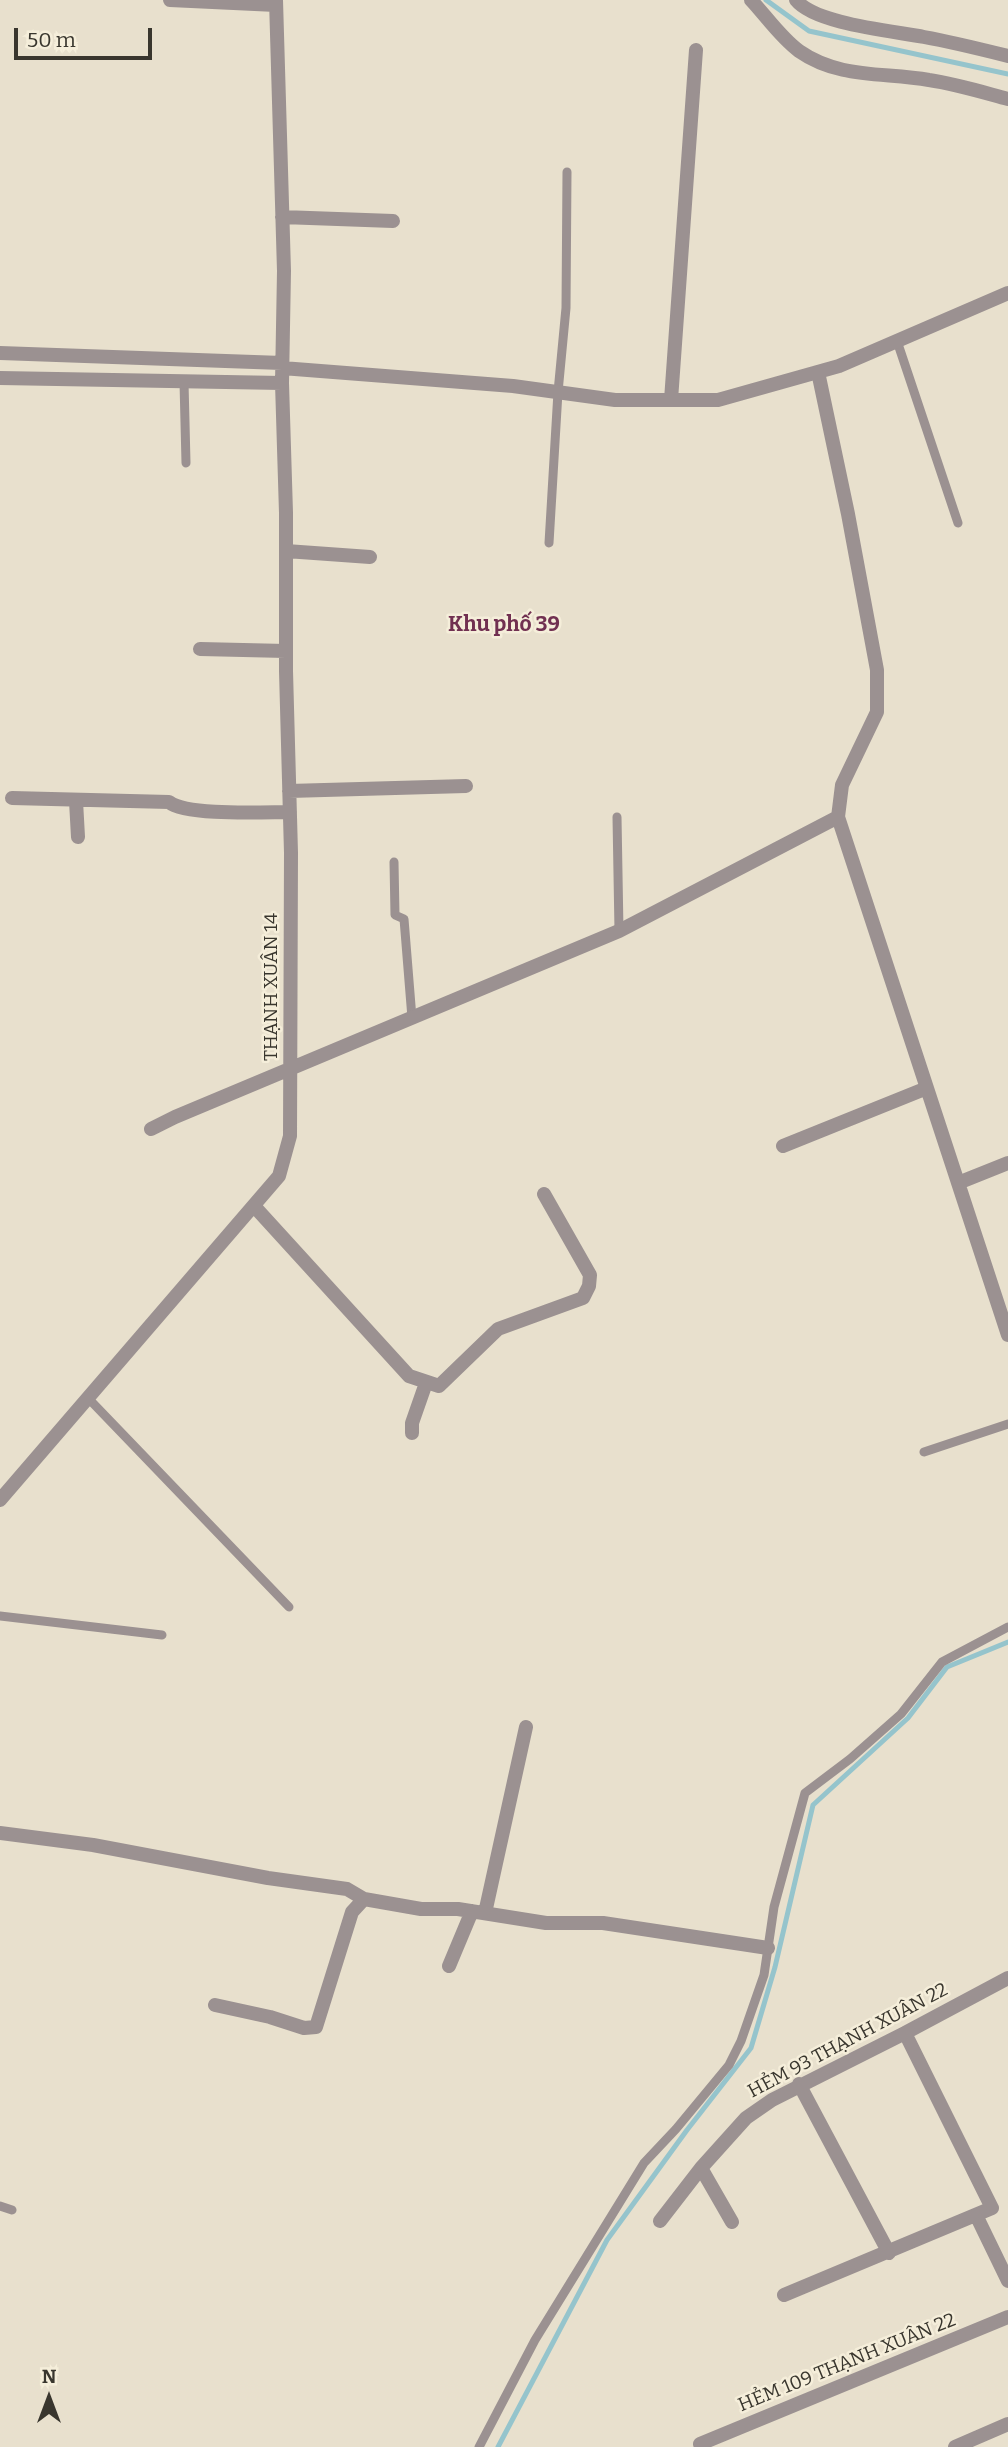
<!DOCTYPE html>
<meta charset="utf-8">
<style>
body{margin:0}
#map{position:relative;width:1008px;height:2447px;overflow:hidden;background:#e8e0cd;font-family:Bitter,serif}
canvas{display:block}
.north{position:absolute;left:14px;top:2363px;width:70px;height:70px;-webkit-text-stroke:5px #f5eeda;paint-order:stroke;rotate:0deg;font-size:19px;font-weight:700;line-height:28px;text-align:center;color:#39362e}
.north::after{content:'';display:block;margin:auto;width:24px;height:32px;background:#39362e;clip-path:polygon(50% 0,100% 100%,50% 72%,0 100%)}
.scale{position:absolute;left:14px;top:28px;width:138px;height:32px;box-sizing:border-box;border:4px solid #39362e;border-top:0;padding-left:9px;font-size:21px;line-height:24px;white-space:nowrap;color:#39362e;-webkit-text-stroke:5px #f5eeda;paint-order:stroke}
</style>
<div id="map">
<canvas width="1008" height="2447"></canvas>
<div class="north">N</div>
<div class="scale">50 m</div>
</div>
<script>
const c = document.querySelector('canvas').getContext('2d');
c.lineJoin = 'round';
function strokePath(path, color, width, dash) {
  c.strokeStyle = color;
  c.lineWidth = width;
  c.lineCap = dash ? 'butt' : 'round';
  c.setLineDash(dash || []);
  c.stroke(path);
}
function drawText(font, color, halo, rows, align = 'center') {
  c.font = font + ' Bitter,serif';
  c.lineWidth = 5;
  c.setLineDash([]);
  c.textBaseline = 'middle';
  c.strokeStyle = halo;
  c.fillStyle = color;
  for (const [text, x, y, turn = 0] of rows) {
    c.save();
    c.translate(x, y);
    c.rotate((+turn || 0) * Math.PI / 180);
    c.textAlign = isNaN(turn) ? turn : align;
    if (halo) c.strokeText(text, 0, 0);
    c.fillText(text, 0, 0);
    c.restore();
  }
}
const stream = new Path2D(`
 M 766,0 L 809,31 L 1008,74
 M 498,2447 L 607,2240 L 687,2130 L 751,2048 L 775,1967 L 813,1805 L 908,1718 L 947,1667 L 1008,1642`);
const service = new Path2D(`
 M 897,341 L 958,523
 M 184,382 L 186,463
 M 549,543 L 558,392 L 566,308 L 567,172
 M 617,817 L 619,931
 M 394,862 L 395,915 L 404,919 L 412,1018
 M 88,1398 L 289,1607
 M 924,1452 L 1008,1424
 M 0,1616 L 162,1635
 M 0,2206 L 12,2210
 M 479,2447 L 535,2340 L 644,2163 L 676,2129 L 729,2065 L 741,2041 L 764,1975 L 774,1907 L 805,1793 L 850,1759 L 901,1714 L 942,1662 L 1008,1627`);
const minor = new Path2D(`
 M 170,0 L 276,5
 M 751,0 C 766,16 781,38 799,51 C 839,79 884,72 929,80 C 956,84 982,92 1008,99
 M 796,0 C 815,24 893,31 924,37 C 952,42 980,49 1008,56
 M 282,217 L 393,221
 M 0,353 L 282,363
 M 282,368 L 513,386 L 615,400 L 718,400 L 839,366 L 1008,293
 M 818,372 L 848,514 L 877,670 L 877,712 L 842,785 L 838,817 L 1008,1335
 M 0,378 L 282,383
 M 671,400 L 696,50
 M 286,551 L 370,557
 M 200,649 L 286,651
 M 289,791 L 466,786
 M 12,798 L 169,802 C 186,816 264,812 290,812
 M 76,801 L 78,837
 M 151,1129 L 175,1117 L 619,931 L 838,817
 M 783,1146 L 927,1088
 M 958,1183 L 1008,1163
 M 254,1206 L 409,1376 L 439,1386 L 498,1329 L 583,1298 L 589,1286 L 590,1275 L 544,1194
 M 412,1433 L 412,1423 L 426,1383
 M 0,1500 L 279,1176 L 290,1136 L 291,853 L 286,671 L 286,513 L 282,383 L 284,271 L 276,0
 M 0,1833 L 93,1845 L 268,1878 L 347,1889 L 364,1899 L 421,1909 L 458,1909 L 546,1923 L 603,1923 L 768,1948
 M 485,1913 L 526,1727
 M 449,1966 L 472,1911
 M 215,2005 L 270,2017 L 304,2028 L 316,2027 L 352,1912 L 364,1899
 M 799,2084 L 889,2253
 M 976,2215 L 1008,2281
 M 660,2221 L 701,2168
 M 732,2222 L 701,2168 L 746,2118 L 772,2100 L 905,2033 L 1008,1978
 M 784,2295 L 992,2208 L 905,2033
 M 700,2444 L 1008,2317
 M 955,2447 L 1008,2424`);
const streetNames = [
 ["THẠNH XUÂN 14",272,987,-90],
 ["HẺM 93 THẠNH XUÂN 22",848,2041,-28],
 ["HẺM 109 THẠNH XUÂN 22",847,2363,-22]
];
const neighbourhoodNames = [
 ["Khu phố 39",504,625]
];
strokePath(stream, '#95c4cc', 5);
strokePath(service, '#9b9191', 9);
strokePath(minor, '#9b9191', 14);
drawText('19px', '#39362e', '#f5eeda', streetNames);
drawText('bold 21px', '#713051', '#f5eeda', neighbourhoodNames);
</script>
